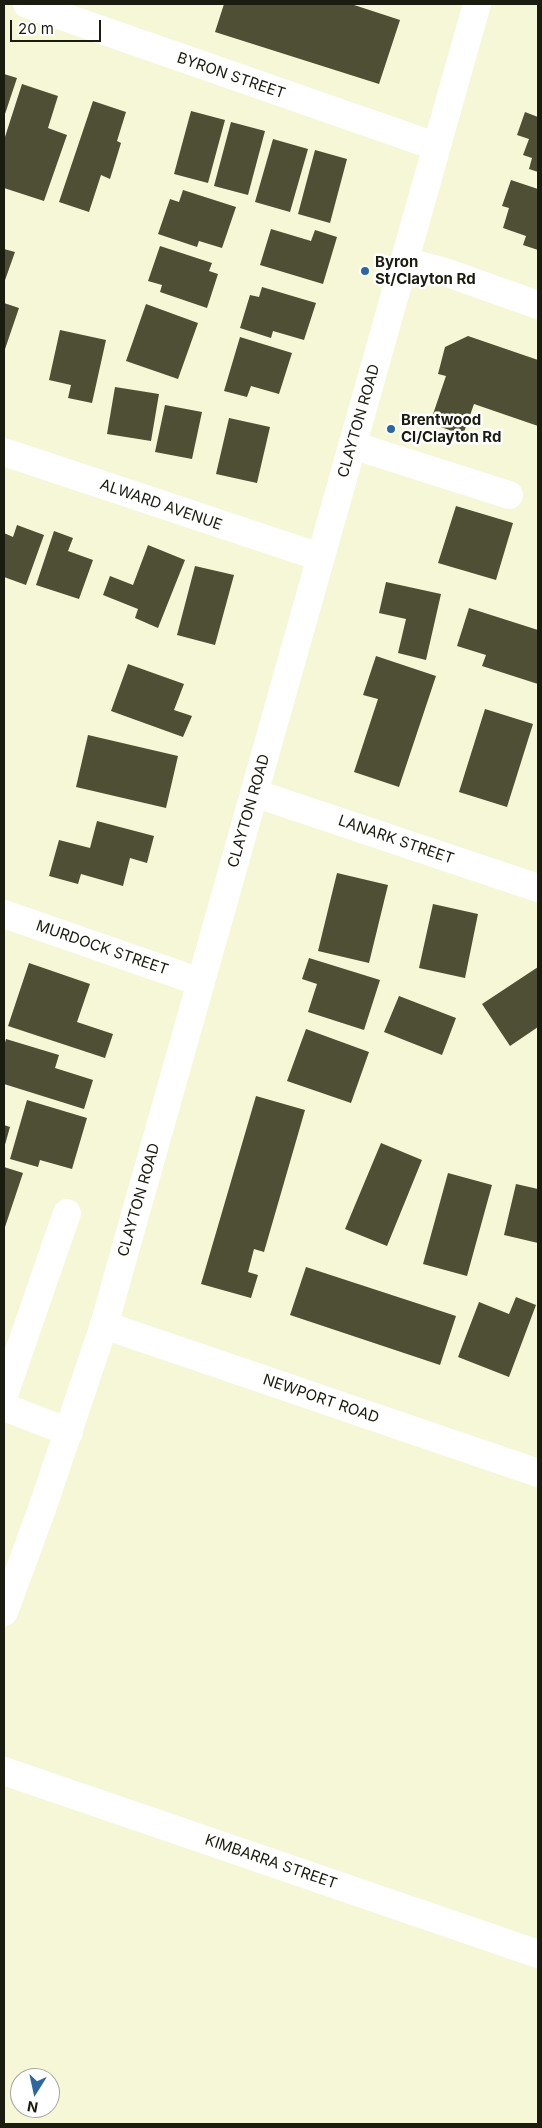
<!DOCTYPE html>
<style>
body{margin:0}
#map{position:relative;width:542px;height:2128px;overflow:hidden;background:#f5f7d7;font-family:Inter,sans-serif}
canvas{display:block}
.frame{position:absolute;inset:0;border:5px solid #1b1c10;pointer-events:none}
.north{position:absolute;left:10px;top:2068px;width:50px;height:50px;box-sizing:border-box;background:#fff;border:1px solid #a4a49f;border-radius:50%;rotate:190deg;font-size:14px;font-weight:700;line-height:20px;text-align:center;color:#1b1c10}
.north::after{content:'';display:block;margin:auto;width:18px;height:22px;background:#2c689f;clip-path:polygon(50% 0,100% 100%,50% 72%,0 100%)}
.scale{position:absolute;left:10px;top:20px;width:91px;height:22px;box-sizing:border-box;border:2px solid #1b1c10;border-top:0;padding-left:6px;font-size:15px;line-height:18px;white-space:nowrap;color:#1b1c10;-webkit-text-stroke:4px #fff;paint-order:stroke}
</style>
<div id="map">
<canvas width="542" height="2128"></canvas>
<div class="frame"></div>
<div class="north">N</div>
<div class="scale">20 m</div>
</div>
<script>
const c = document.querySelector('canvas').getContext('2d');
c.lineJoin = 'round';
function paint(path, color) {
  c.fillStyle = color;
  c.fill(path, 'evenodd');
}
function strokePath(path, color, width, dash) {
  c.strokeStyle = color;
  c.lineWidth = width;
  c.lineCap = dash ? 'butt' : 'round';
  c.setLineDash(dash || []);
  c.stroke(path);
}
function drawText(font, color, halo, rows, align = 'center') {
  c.font = font + ' Inter,sans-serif';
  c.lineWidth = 5;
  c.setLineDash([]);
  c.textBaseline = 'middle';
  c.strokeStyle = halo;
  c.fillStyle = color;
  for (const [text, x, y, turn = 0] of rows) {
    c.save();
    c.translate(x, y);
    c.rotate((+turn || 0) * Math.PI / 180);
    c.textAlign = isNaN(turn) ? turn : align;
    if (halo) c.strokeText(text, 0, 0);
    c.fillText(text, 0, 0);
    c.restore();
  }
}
const building = new Path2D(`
 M 224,4 L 351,4 L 400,20 L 379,84 L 215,32 Z
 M 4,74 L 17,78 L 4,117 Z
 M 22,84 L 58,96 L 48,128 L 67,135 L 44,201 L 4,188 L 4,140 Z
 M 93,101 L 126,112 L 117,141 L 121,143 L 110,179 L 101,175 L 89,212 L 59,202 Z
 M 191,111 L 225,120 L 208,183 L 174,174 Z
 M 525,112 L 538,117 L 538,172 L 529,169 L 532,158 L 523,155 L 529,139 L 517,135 Z
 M 231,122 L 265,131 L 248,195 L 214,186 Z
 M 273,139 L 308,149 L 290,212 L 255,202 Z
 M 315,150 L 347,159 L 330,223 L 298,214 Z
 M 511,180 L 538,189 L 538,250 L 523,245 L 526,236 L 503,228 L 509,208 L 502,206 Z
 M 183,190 L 236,207 L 222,248 L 199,241 L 197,247 L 158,234 L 170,199 L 179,202 Z
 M 271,229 L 311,241 L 315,230 L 337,237 L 323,284 L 260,265 Z
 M 160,246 L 212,263 L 209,271 L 218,274 L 207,308 L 160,292 L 162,285 L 148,281 Z
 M 4,249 L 15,252 L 4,283 Z
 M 262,287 L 316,303 L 304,340 L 273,331 L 271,338 L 240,328 L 250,295 L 259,297 Z
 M 4,303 L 19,308 L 4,352 Z
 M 146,304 L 198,323 L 178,379 L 126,361 Z
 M 60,330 L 106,340 L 92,403 L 68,398 L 71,385 L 49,380 Z
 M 468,336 L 538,360 L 538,426 L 474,404 L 463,435 L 430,423 L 446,376 L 438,374 L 445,347 Z
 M 240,337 L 292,353 L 279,394 L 251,386 L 247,397 L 224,391 Z
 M 115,387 L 159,394 L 151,441 L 107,434 Z
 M 165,405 L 202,412 L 192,459 L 155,452 Z
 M 229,418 L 270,427 L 257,483 L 216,474 Z
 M 456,506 L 513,523 L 496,580 L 438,563 Z
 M 17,525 L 44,535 L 26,585 L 4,577 L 4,533 L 13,537 Z
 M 54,531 L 73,538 L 68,551 L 93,560 L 79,599 L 36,585 Z
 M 148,545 L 185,560 L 158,628 L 135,618 L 138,609 L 103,595 L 110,576 L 133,585 Z
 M 195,566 L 234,575 L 215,645 L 177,635 Z
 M 386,582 L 441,594 L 426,660 L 398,653 L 406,619 L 379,613 Z
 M 469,608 L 538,630 L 538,684 L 482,666 L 486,655 L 457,646 Z
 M 376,656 L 436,676 L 399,787 L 354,772 L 378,699 L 363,695 Z
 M 128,664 L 184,684 L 174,710 L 192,716 L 183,737 L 111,711 Z
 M 485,709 L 533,724 L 507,807 L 459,792 Z
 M 88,735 L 178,756 L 166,808 L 76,787 Z
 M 97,821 L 154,836 L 147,863 L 130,858 L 123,886 L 81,874 L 78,884 L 49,876 L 59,840 L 90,848 Z
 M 337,873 L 388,885 L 369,963 L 318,951 Z
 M 433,904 L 478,914 L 465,978 L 419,968 Z
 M 309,958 L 380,980 L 364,1030 L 308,1012 L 317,984 L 302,979 Z
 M 29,963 L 90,984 L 77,1022 L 113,1034 L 105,1058 L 8,1026 Z
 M 538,967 L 538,1027 L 510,1046 L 482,1004 Z
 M 399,996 L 456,1018 L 442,1055 L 384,1032 Z
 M 306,1029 L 369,1052 L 351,1103 L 287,1081 Z
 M 6,1039 L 59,1055 L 55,1068 L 93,1080 L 84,1109 L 4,1084 L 4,1046 Z
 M 256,1096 L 305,1110 L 264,1252 L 254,1249 L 248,1272 L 258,1275 L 251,1298 L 201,1284 Z
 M 27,1100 L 87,1118 L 72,1169 L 40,1160 L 38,1167 L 10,1159 Z
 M 4,1125 L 10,1127 L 4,1148 Z
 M 381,1143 L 422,1160 L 387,1246 L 345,1229 Z
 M 4,1167 L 23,1173 L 4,1230 Z
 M 448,1173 L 492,1185 L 467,1276 L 423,1264 Z
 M 516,1184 L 538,1189 L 538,1243 L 504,1235 Z
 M 306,1267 L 456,1316 L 440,1365 L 290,1315 Z
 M 516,1297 L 536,1305 L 509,1377 L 458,1357 L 479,1302 L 509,1314 Z`);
const minor = new Path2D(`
 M 27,4 L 435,146
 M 404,261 L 445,272 L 538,305
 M 352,445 L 509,495
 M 4,452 L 320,557
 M 254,793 L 538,888
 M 4,914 L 200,982
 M 104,1325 L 538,1473
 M 4,1395 L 67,1213
 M 4,1407 L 69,1432
 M 4,1771 L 538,1954`);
const major = new Path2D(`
 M 4,1612 L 42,1509 L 104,1325 L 477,4`);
const markers = [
 [365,271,5,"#2c689f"],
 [391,429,5,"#2c689f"]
];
const streetNames = [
 ["BYRON STREET",231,76,19],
 ["CLAYTON ROAD",359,421,-74],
 ["ALWARD AVENUE",161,505,19],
 ["CLAYTON ROAD",249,811,-74],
 ["LANARK STREET",396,840,19],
 ["MURDOCK STREET",102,948,19],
 ["CLAYTON ROAD",139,1200,-74],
 ["NEWPORT ROAD",321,1399,19],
 ["KIMBARRA STREET",271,1862,19]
];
const poiNames = [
 ["Byron",375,262],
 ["St/Clayton Rd",375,279],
 ["Brentwood",401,420],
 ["Cl/Clayton Rd",401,437]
];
paint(building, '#4e4f35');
strokePath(minor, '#fff', 28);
strokePath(major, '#fff', 28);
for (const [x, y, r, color] of markers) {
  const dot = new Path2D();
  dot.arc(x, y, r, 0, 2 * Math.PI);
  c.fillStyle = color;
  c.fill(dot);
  strokePath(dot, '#fff', 2);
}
drawText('15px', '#1b1c10', '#fff', streetNames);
drawText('bold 15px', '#1b1c10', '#fff', poiNames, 'left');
</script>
